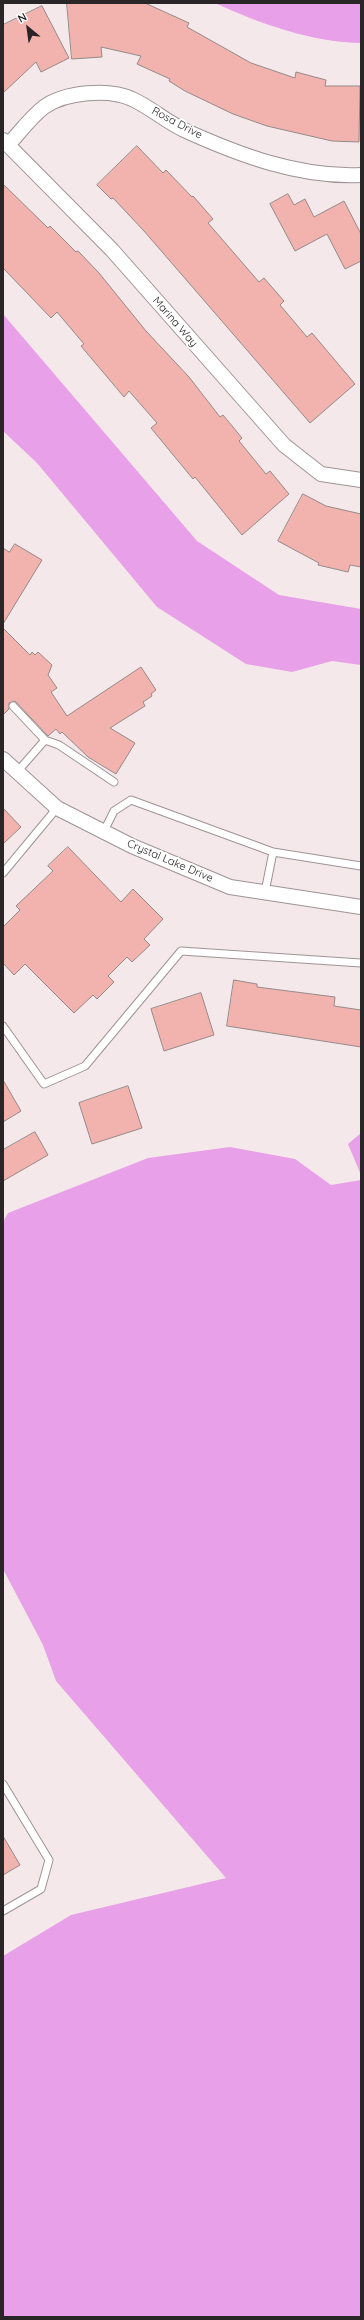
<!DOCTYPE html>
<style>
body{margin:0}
#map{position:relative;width:364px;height:2320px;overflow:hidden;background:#f5e8ea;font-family:Quicksand,sans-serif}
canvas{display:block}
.frame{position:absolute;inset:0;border:4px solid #2a2526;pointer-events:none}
.north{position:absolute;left:8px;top:8px;width:40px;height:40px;-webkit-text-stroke:3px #fff;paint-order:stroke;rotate:331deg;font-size:11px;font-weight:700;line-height:16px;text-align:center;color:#2a2526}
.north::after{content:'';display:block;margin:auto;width:14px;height:18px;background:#2a2526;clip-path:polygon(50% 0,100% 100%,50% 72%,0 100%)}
</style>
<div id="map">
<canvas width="364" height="2320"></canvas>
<div class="frame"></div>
<div class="north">N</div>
</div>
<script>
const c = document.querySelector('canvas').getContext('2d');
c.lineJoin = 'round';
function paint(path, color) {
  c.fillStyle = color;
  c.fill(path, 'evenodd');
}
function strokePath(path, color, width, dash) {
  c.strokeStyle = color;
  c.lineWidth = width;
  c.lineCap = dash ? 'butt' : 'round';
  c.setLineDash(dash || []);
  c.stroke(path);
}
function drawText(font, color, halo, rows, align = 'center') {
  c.font = font + ' Quicksand,sans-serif';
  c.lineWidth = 4;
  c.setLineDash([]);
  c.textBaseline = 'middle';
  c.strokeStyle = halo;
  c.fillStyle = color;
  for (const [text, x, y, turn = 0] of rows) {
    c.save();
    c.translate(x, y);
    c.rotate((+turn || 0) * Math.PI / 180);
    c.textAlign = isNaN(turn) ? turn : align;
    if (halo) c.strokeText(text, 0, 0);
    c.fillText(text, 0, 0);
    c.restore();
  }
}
const water = new Path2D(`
 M 215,3 L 361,3 L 361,43 C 314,43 258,23 215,3 Z
 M 3,314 L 197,541 L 279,595 L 361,609 L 361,665 L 332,661 L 292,672 L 246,664 L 157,607 L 37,463 L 3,431 Z
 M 361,1133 L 361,1175 L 348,1144 Z
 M 230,1147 L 295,1159 L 331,1185 L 361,1180 L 361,2317 L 3,2317 L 3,1956 L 71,1915 L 226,1878 L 56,1681 L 43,1645 L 3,1569 L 3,1222 L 8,1213 L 148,1158 Z`);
const building = new Path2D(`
 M 67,3 L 145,3 L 189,23 L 187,27 L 251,63 L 295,78 L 296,72 L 326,80 L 325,86 L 360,86 L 359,142 L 332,141 L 267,126 L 233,114 L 185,91 L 169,81 L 170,79 L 137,64 L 141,56 L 101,47 L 102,57 L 72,59 Z
 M 42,6 L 69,58 L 41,72 L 36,62 L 3,93 L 3,25 Z
 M 137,146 L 163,173 L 166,170 L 192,197 L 193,196 L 213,219 L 208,223 L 259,282 L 264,278 L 284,301 L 280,305 L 307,337 L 312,333 L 355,384 L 310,423 L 144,231 L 113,198 L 111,199 L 97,185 Z
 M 3,184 L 48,228 L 50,226 L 76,252 L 78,251 L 99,273 L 146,331 L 189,377 L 220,417 L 223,415 L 242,438 L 239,441 L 266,474 L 270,471 L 289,494 L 242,535 L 195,477 L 193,479 L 151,428 L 157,423 L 129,391 L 124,397 L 81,346 L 84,344 L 57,312 L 51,318 L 3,268 Z
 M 288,194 L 294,205 L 305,199 L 314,217 L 344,201 L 361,234 L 361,261 L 345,269 L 327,234 L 295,251 L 270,204 Z
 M 303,494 L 326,506 L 361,514 L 361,567 L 350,565 L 348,572 L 318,565 L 319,563 L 278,541 Z
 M 15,544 L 42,560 L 3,624 L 3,548 L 9,552 Z
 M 3,628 L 30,655 L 32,652 L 35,655 L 38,652 L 52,665 L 48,675 L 57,688 L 51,692 L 67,716 L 141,667 L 156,690 L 151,694 L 152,696 L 143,702 L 145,706 L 110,728 L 135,743 L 116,774 L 88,757 L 62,732 L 60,734 L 56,729 L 48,736 L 15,701 L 9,703 L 9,709 L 3,715 Z
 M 3,808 L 21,827 L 3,844 Z
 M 68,847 L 121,902 L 133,889 L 163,919 L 144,939 L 150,945 L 132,962 L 127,957 L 108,976 L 114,982 L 97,999 L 93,995 L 74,1013 L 25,964 L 14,975 L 3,963 L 3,927 L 20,910 L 16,906 L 53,871 L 48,866 Z
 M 234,980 L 257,984 L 257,987 L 335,997 L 334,1006 L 361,1010 L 361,1047 L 227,1026 Z
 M 201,993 L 214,1035 L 164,1051 L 151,1009 Z
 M 3,1080 L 21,1111 L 3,1122 Z
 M 128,1086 L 142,1128 L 92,1144 L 79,1103 Z
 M 35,1132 L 48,1155 L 3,1181 L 3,1150 Z
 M 3,1836 L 20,1865 L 3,1875 Z`);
const service = new Path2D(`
 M 13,706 L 45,740
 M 17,772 L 45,740 L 59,745 L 114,782
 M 104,831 L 114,811 L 131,800 L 273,852
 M 3,873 L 57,808
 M 265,892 L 273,852 L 361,866
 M 3,1026 L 44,1084 L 85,1066 L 181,951 L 361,963
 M 3,1784 L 49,1860 L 41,1889 L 3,1911`);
const minor = new Path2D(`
 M 3,140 L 112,250 L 284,445 L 321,474 L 361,480
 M 9,144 C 20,132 31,117 44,107 C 65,92 109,88 132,99 C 150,107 165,121 184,130 C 239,155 300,178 361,175
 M 3,759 L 57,808 L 132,846 L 230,887 L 361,907`);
const streetNames = [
 ["Rosa Drive",177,123,28],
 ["Marina Way",175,322,49],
 ["Crystal Lake Drive",170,861,23]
];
paint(water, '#e8a1e8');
paint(building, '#f2b3af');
strokePath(building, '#958988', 1);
strokePath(service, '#9f9395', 9);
strokePath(minor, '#9f9395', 16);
strokePath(service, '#fff', 7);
strokePath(minor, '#fff', 14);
drawText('11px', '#2a2526', '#fff', streetNames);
</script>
